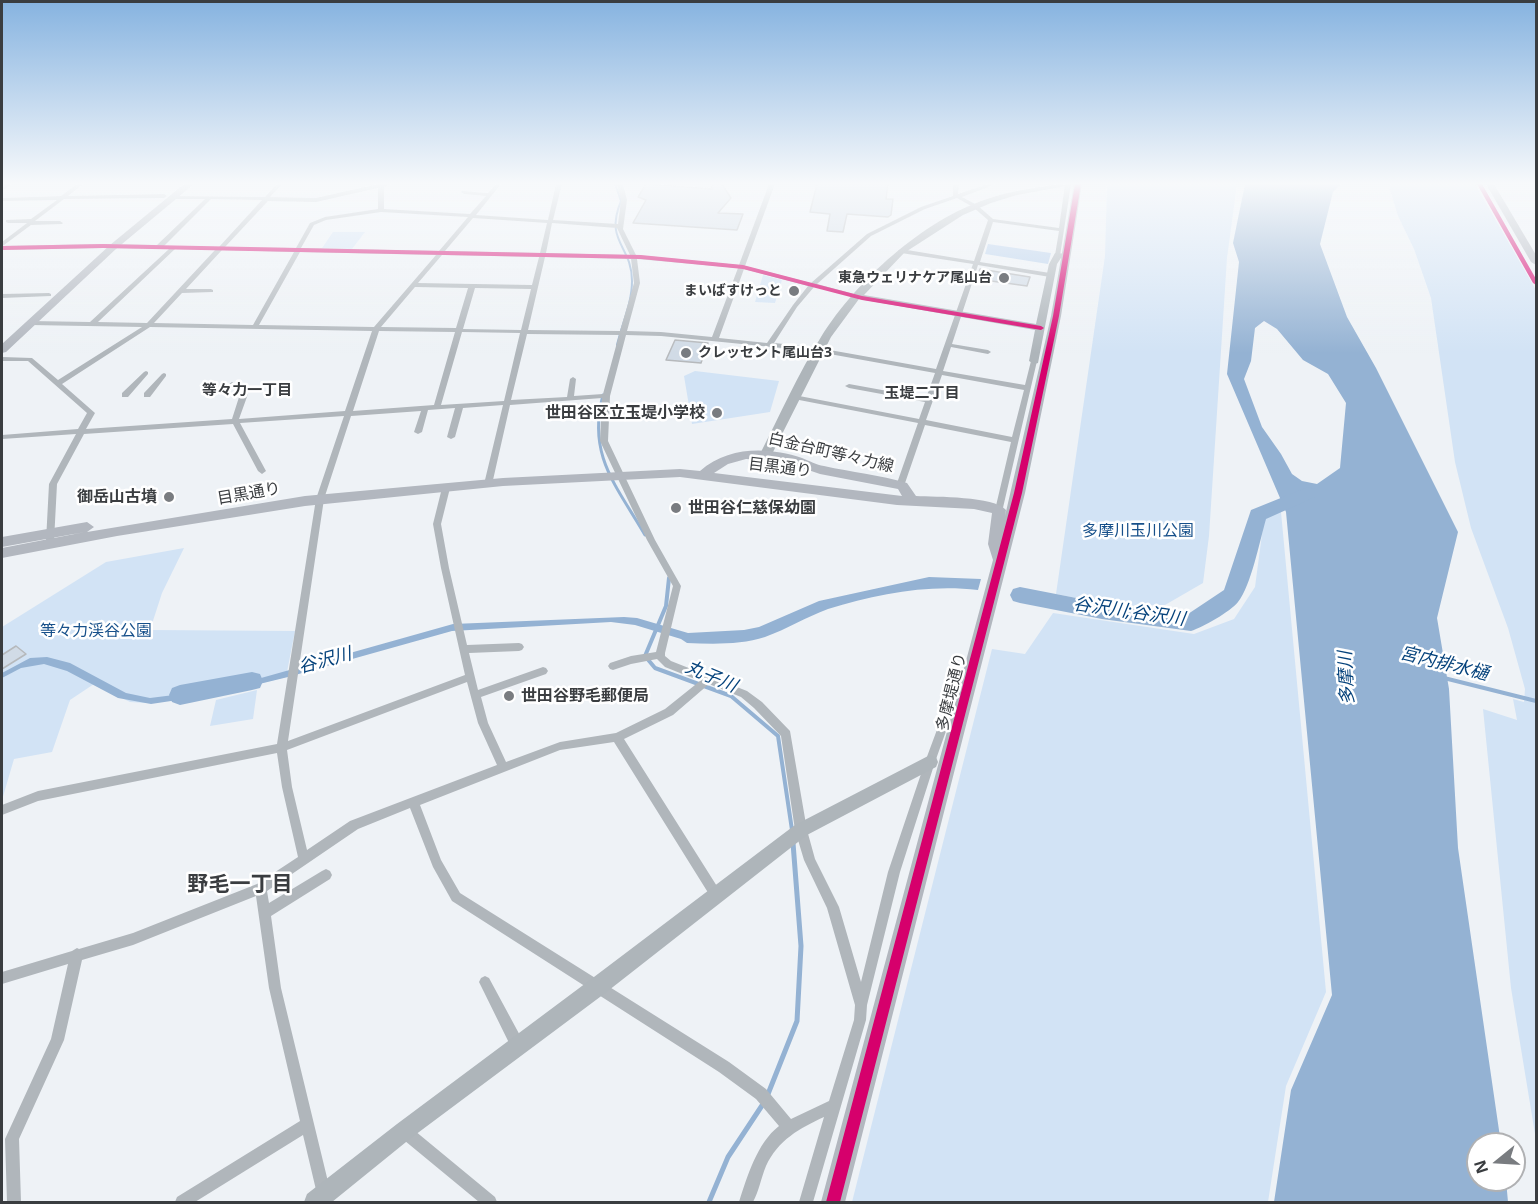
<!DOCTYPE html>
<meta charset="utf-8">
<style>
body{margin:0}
#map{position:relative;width:1538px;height:1204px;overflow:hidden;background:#eef2f6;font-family:"Open Sans",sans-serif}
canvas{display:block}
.frame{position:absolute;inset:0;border:3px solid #3a3d40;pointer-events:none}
.north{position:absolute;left:1466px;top:1132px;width:60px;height:60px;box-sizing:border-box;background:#fff;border:2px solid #b0b1b3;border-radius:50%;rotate:252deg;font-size:16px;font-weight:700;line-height:24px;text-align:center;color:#3a3d40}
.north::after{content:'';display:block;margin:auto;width:21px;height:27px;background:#797c80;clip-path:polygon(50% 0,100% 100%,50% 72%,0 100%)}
</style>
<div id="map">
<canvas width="1538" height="1204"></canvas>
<div class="frame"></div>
<div class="north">N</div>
</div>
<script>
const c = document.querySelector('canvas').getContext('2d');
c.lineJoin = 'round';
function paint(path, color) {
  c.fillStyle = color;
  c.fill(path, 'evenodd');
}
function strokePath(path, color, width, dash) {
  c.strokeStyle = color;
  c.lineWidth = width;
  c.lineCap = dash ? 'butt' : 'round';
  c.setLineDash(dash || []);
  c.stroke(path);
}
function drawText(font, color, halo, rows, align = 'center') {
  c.font = font + ' "Open Sans","Noto Sans JP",sans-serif';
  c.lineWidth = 5;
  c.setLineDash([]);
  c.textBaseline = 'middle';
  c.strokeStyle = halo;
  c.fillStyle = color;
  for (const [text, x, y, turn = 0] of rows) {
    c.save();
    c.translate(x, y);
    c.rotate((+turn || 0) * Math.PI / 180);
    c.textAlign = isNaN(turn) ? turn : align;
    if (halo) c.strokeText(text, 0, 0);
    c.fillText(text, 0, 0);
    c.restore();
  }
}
const green = new Path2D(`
 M 1107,184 L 1237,184 L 1227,258 L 1209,536 L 1203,583 L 1165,605 L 1117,606 L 1056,594 L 1105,256 Z
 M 1388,184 L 1475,184 L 1536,290 L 1536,1140 L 1511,988 L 1483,709 L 1517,720 L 1513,699 L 1524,702 L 1525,689 L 1508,628 L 1471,528 L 1455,462 L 1431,298 L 1414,249 L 1398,216 Z
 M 333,232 L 365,232 L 352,249 L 322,248 Z
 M 763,275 L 782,280 L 775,303 L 755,302 Z
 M 695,371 L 779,381 L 770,412 L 692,424 L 684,376 Z
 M 1277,511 L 1281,512 L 1326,992 L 1286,1086 L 1268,1202 L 852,1202 L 992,649 L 1025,654 L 1053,613 L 1194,634 L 1234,619 L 1255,587 L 1264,519 Z
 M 184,548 L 162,593 L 150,630 L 295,631 L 286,677 L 244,688 L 146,703 L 130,702 L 94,684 L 70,700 L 52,752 L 14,759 L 2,800 L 2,627 L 106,562 Z
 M 257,690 L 253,719 L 210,726 L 216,700 Z`);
const forest = new Path2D(`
 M 988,244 L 1051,253 L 1048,264 L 985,254 Z`);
const water = new Path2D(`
 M 1245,184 L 1341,184 L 1333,192 L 1320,244 L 1347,317 L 1376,368 L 1458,532 L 1437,618 L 1449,689 L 1458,848 L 1501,1144 L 1478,1144 L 1478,1180 L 1506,1180 L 1508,1202 L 1274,1202 L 1291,1090 L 1332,995 L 1286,512 L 1227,374 L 1239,262 L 1233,243 ZM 1264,321 L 1277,329 L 1303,360 L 1328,374 L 1346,403 L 1340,468 L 1317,484 L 1302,481 L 1292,474 L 1281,454 L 1262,427 L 1244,379 L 1251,361 L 1255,328 Z
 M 929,577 L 981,579 L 978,590 C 928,584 876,594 828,609 C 806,617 787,629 765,637 C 741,645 712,644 687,643 L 681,639 L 635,625 L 611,622 L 452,631 L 288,677 L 218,694 L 151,704 L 118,698 L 67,671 L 44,664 L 21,668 L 2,678 L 2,673 L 30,658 L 47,657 L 70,663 L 126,693 L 150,698 L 222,689 L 453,624 L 624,617 L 637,618 L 688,633 L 744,630 L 759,627 L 819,601 Z`);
const streamFar3 = new Path2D(`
 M 615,184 L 621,201 C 604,242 632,245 632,281 C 632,303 622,324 617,345`);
const streamFar2 = new Path2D(`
 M 603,395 C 587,455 616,485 645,535`);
const streamFar1 = new Path2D(`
 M 669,578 L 666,606 L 645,656 L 655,668 L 731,696 L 778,736 L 792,830
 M 1444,678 L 1536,701
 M 793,841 L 793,844`);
const stream = new Path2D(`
 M 768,1094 L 797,1021 L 801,946 L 793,843
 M 709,1202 L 728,1157 L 763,1104`);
const river = new Path2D(`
 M 1308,487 L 1315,489 L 1317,493 L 1315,497 L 1266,519 C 1260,540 1251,586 1238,602 C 1230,612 1203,627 1191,631 L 1102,619 L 1020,603 L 1013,601 L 1010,595 L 1013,589 L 1020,587 L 1102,603 L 1188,614 L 1224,590 L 1251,510 Z
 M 252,672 L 260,674 L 263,681 L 260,688 L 252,690 L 180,705 L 172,702 L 169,695 L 172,688 L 180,685 Z`);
const building = new Path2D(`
 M 646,184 L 712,189 L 712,184 L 722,184 L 731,198 L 718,213 L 743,214 L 737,230 L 633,223 L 646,200 L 638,197 Z
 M 817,184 L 888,184 L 886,199 L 893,199 L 891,215 L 888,217 L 847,214 L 843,232 L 827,231 L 830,214 L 810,212 Z
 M 980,269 L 1030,277 L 1027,286 L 977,279 Z
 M 675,340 L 708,343 L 701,363 L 666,360 Z
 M 16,646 L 26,654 L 2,669 L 2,655 Z`);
const street = new Path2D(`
 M 6,184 L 11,184 L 2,191 L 2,188 Z
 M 77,184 L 83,184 L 68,196 L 164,194 L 167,196 L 164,198 L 64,199 L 35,221 L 60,221 L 63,223 L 62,224 L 31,225 L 4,245 L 2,246 L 2,242 L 27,223 L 8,223 L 6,222 L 6,220 L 31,219 L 57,200 L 2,201 L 2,198 L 61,196 Z
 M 277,184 L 282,184 L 270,197 L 316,198 L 378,184 L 392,184 L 384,187 L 384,209 L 470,214 L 486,196 L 464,194 L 461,192 L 462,191 L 488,193 L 496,184 L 501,184 L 476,215 L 548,220 L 556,184 L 562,184 L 553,220 L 618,224 L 621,200 L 617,184 L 623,184 L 627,200 L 623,229 L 636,255 L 739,265 L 769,184 L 775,184 L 745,266 L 811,283 L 867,234 L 921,207 L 953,196 L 953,184 L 959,184 L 958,194 L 988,184 L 996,184 L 962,197 L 977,205 L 993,219 L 1059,228 L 1065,184 L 1071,184 L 1060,256 L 1055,255 L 1059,231 L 993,222 L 980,262 L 1050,273 L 1053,275 L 1050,277 L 978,265 L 952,344 L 988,350 L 991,352 L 988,354 L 951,347 L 943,371 L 1025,385 L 1031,361 L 1034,359 L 1037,361 L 1002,512 L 999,513 L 995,510 L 1011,442 L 925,425 L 904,486 L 900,489 L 896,486 L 918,423 L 794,399 L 790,397 L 794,395 L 919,419 L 925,402 L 849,388 L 845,386 L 849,384 L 926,398 L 935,373 L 813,351 L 661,336 L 626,335 L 610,396 L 608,441 L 655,540 L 681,586 L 665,653 L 665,656 L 671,661 L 747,691 L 762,702 L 790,731 L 807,830 L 815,859 L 839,907 L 861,982 L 888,872 L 925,762 L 954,684 L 965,672 L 968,671 L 971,672 L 973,675 L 961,689 L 935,762 L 900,872 L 867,1005 L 866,1020 L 813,1202 L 799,1202 L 824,1117 C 800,1128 778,1140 766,1166 C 761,1178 759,1191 753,1202 L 739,1202 C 747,1177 757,1143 779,1126 L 756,1099 L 719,1072 L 452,901 L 433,867 L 410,808 L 358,829 L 267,891 L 269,903 L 322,871 L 326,869 L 330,871 L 332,875 L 330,879 L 271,916 L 281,988 L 331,1194 L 329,1199 L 324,1201 L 319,1199 L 317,1194 L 303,1135 L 195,1202 L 175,1202 L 177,1197 L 300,1121 L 269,988 L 256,896 L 133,945 L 82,960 L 64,1040 L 19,1139 L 21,1202 L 7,1202 L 5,1139 L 51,1039 L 68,964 L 2,984 L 2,972 L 72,951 L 77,948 L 79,949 L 133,933 L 257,884 L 298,857 L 282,787 L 277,753 L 38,801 L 2,815 L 2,805 L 38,791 L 277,744 L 316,499 L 344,416 L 240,423 L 266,471 L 262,474 L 258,471 L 233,424 L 84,434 L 57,484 L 54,541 L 50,544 L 47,543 L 46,541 L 49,484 L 76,434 L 2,439 L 2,435 L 78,429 L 87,413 L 28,361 L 2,361 L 2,357 L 32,358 L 58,380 L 142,327 L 31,325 L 28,323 L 31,321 L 90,322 L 169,249 L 103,248 L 2,250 L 2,246 L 103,244 L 157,245 L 205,199 L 175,199 L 173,198 L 173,196 L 265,197 ZM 378,188 L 378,209 L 325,217 L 310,223 L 296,248 L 225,247 L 268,201 L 316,202 ZM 957,198 L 973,207 L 988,220 L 974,261 L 901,249 L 898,251 L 901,253 L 973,264 L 936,369 L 813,347 L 774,343 L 797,307 L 814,287 L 858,297 L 858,295 L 817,284 L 871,236 L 925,209 ZM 211,199 L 262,200 L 219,247 L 164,246 ZM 381,212 L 468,217 L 439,251 L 301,248 L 314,225 L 326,220 ZM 473,218 L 547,223 L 540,253 L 445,251 ZM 552,223 L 617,228 L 630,255 L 546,253 ZM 175,249 L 215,250 L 147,323 L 98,322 ZM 222,250 L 294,252 L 253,325 L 154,323 L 182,293 L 213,292 L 213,290 L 211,289 L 186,289 ZM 300,252 L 436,255 L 374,327 L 259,325 ZM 442,255 L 539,257 L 532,285 L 418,283 ZM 545,257 L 631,259 L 634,283 L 620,331 L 528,330 ZM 637,259 L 738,268 L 712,337 L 661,332 L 627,331 L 640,283 ZM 744,269 L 808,286 L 793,305 L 767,343 L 719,338 ZM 415,287 L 468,288 L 456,328 L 381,327 ZM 475,288 L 531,289 L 521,330 L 463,329 ZM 150,327 L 372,331 L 345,411 L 239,419 L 248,394 L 232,382 L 229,384 L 240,394 L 232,419 L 86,429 L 95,413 L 62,384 ZM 379,331 L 455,332 L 434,405 L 353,411 ZM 462,332 L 520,333 L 504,401 L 441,405 ZM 527,334 L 619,335 L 603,394 L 574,396 L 576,379 L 573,377 L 570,379 L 567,397 L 511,400 ZM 942,375 L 1024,390 L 1012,437 L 926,420 ZM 602,398 L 600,441 L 647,540 L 673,586 L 656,652 L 631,656 L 610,663 L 608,666 L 610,669 L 613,670 L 631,664 L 657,659 L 665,667 L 700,681 L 665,709 L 616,733 L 560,742 L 506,762 L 488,723 L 481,697 L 546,674 L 548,671 L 546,668 L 543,667 L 478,690 L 469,653 L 519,651 L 522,650 L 524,647 L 522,644 L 519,643 L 467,645 L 449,568 L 441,524 L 450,488 L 446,485 L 442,488 L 433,524 L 441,568 L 465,675 L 288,741 L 324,499 L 351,416 L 421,411 L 414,432 L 418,434 L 422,432 L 428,410 L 455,408 L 447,437 L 451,439 L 455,437 L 463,408 L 503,405 L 485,480 L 489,483 L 493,480 L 510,405 ZM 467,682 L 478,723 L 497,765 L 350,821 L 307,850 L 292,787 L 287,750 ZM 709,684 L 741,697 L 754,708 L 781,736 L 795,830 L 804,860 L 827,908 L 855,1005 L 854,1020 L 829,1101 L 791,1119 L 766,1089 L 729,1062 L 460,893 L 441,860 L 420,805 L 560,750 L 614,742 L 712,899 L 716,901 L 720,899 L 722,895 L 720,891 L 624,739 L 673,715 Z
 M 49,293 L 51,294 L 51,296 L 2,298 L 2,294 Z
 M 146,371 L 148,372 L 148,374 L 128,397 L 122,397 L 122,393 L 144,372 Z
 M 164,373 L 166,374 L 166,376 L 150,397 L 144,397 L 144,393 L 162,374 Z
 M 485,976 L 489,978 L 523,1041 L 525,1046 L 523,1051 L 518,1053 L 513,1051 L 481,986 L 479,982 L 481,978 Z
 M 404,1124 L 409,1126 L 495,1197 L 497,1202 L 479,1202 L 399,1136 L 397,1131 L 399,1126 Z`);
const secondary = new Path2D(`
 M 1058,184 L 1072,185 L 1017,195 L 991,203 L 963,215 L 904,253 L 864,295 L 1036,324 L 1049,264 L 1055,253 L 1070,254 L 1070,258 L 1061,258 L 1057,264 L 1038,363 L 1034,364 L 1029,361 L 1035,330 L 859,299 L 831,337 L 772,454 L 766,458 L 762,457 L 760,454 C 780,415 798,374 821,337 C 856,281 923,220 987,199 C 1010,191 1034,188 1058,184 Z
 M 930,755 L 936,757 L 938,762 L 936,767 L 807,835 L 604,994 L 411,1138 L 332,1202 L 304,1202 L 307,1194 L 397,1124 L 590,980 L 795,825 Z`);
const primary = new Path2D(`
 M 184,184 L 194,184 L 116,249 L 6,352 L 2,353 L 2,344 L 110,245 Z
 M 1074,184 L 1082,184 L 1061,316 L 1025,493 L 845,1202 L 821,1202 L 993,560 L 988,544 L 992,513 L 974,509 L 897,505 L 680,477 L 503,486 L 305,506 L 117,536 L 2,558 L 2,548 L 85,532 L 2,547 L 2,537 L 87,522 L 94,527 L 87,532 L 305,496 L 503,478 L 680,469 L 700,471 C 729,446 768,447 802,458 C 810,461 816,465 824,466 C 851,472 880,475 907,483 L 916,496 C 936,497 994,496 1006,510 L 1005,516 L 1051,316 ZM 746,459 L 782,461 L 820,474 L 898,489 L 902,496 L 714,473 L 728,464 Z
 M 1486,184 L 1494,184 L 1536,255 L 1536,265 L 1531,262 Z`);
const cycleway = new Path2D(`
 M 1075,184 L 1081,184 L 1059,316 L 1022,493 L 840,1202 L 826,1202 L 1014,493 L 1053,316 Z
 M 1477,184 L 1482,184 L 1536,279 L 1536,285 L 1533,283 Z
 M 103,244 L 641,255 L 743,265 L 862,296 L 1041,326 L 1044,328 L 1041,330 L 862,300 L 743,269 L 641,259 L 103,248 L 2,250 L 2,246 Z`);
const markers = [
 [1004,278,6,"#797c80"],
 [794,291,6,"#797c80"],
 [686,353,6,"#797c80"],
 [717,413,6,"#797c80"],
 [169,497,6,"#797c80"],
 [676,508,6,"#797c80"],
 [509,696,6,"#797c80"]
];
const farPoinames = [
 ["東急ウェリナケア尾山台",992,278],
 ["まいばすけっと",782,291],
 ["クレッセント尾山台3",698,353,"left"]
];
const farNeighbourhoodnames = [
 ["等々力一丁目",247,391],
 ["玉堤二丁目",922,394]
];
const poiNames = [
 ["世田谷区立玉堤小学校",705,413],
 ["御岳山古墳",157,497],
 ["世田谷仁慈保幼園",688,508,"left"],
 ["世田谷野毛郵便局",521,696,"left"]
];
const streetNames = [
 ["白金台町等々力線",831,453,13],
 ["目黒通り",780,468,7],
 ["目黒通り",249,494,-10],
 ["多摩堤通り",952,692,-76]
];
const parkNames = [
 ["多摩川玉川公園",1138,531],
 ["等々力渓谷公園",96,631]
];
const waterNames = [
 ["谷沢川;谷沢川",1129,612,8],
 ["谷沢川",325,661,-15],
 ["宮内排水樋",1444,664,14],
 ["丸子川",711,677,23],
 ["多摩川",1347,678,-93]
];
const nearNeighbourhoodnames = [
 ["野毛一丁目",240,885]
];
paint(green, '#d2e3f5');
paint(forest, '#b8d0ec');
paint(water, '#94b2d3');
strokePath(streamFar3, '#94b2d3', 2);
strokePath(streamFar2, '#94b2d3', 3);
strokePath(streamFar1, '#94b2d3', 4);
strokePath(stream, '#94b2d3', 5);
paint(river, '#94b2d3');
paint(building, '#d1dbe6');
strokePath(building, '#b6b9bc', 1.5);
paint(street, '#b0b6bb');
paint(secondary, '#aeb5ba');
paint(primary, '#b2b7bf');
paint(cycleway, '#d6006c');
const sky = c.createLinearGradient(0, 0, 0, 353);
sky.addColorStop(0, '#86b3e0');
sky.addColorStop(0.52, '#f7f9fb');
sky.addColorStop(1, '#f7f9fb00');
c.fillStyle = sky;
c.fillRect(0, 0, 1538, 353);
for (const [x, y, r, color] of markers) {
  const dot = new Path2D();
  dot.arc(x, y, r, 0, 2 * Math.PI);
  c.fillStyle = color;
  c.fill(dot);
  strokePath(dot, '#fff', 2);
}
drawText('bold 14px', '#3a3d40', '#fff', farPoinames, 'right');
drawText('bold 15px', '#3a3d40', '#fff', farNeighbourhoodnames);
drawText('bold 16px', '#3a3d40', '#fff', poiNames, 'right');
drawText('16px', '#3a3d40', '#fff', streetNames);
drawText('16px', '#17508a', '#fff', parkNames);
drawText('italic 18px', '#06437c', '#fff', waterNames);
drawText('bold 21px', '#3a3d40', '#fff', nearNeighbourhoodnames);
</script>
